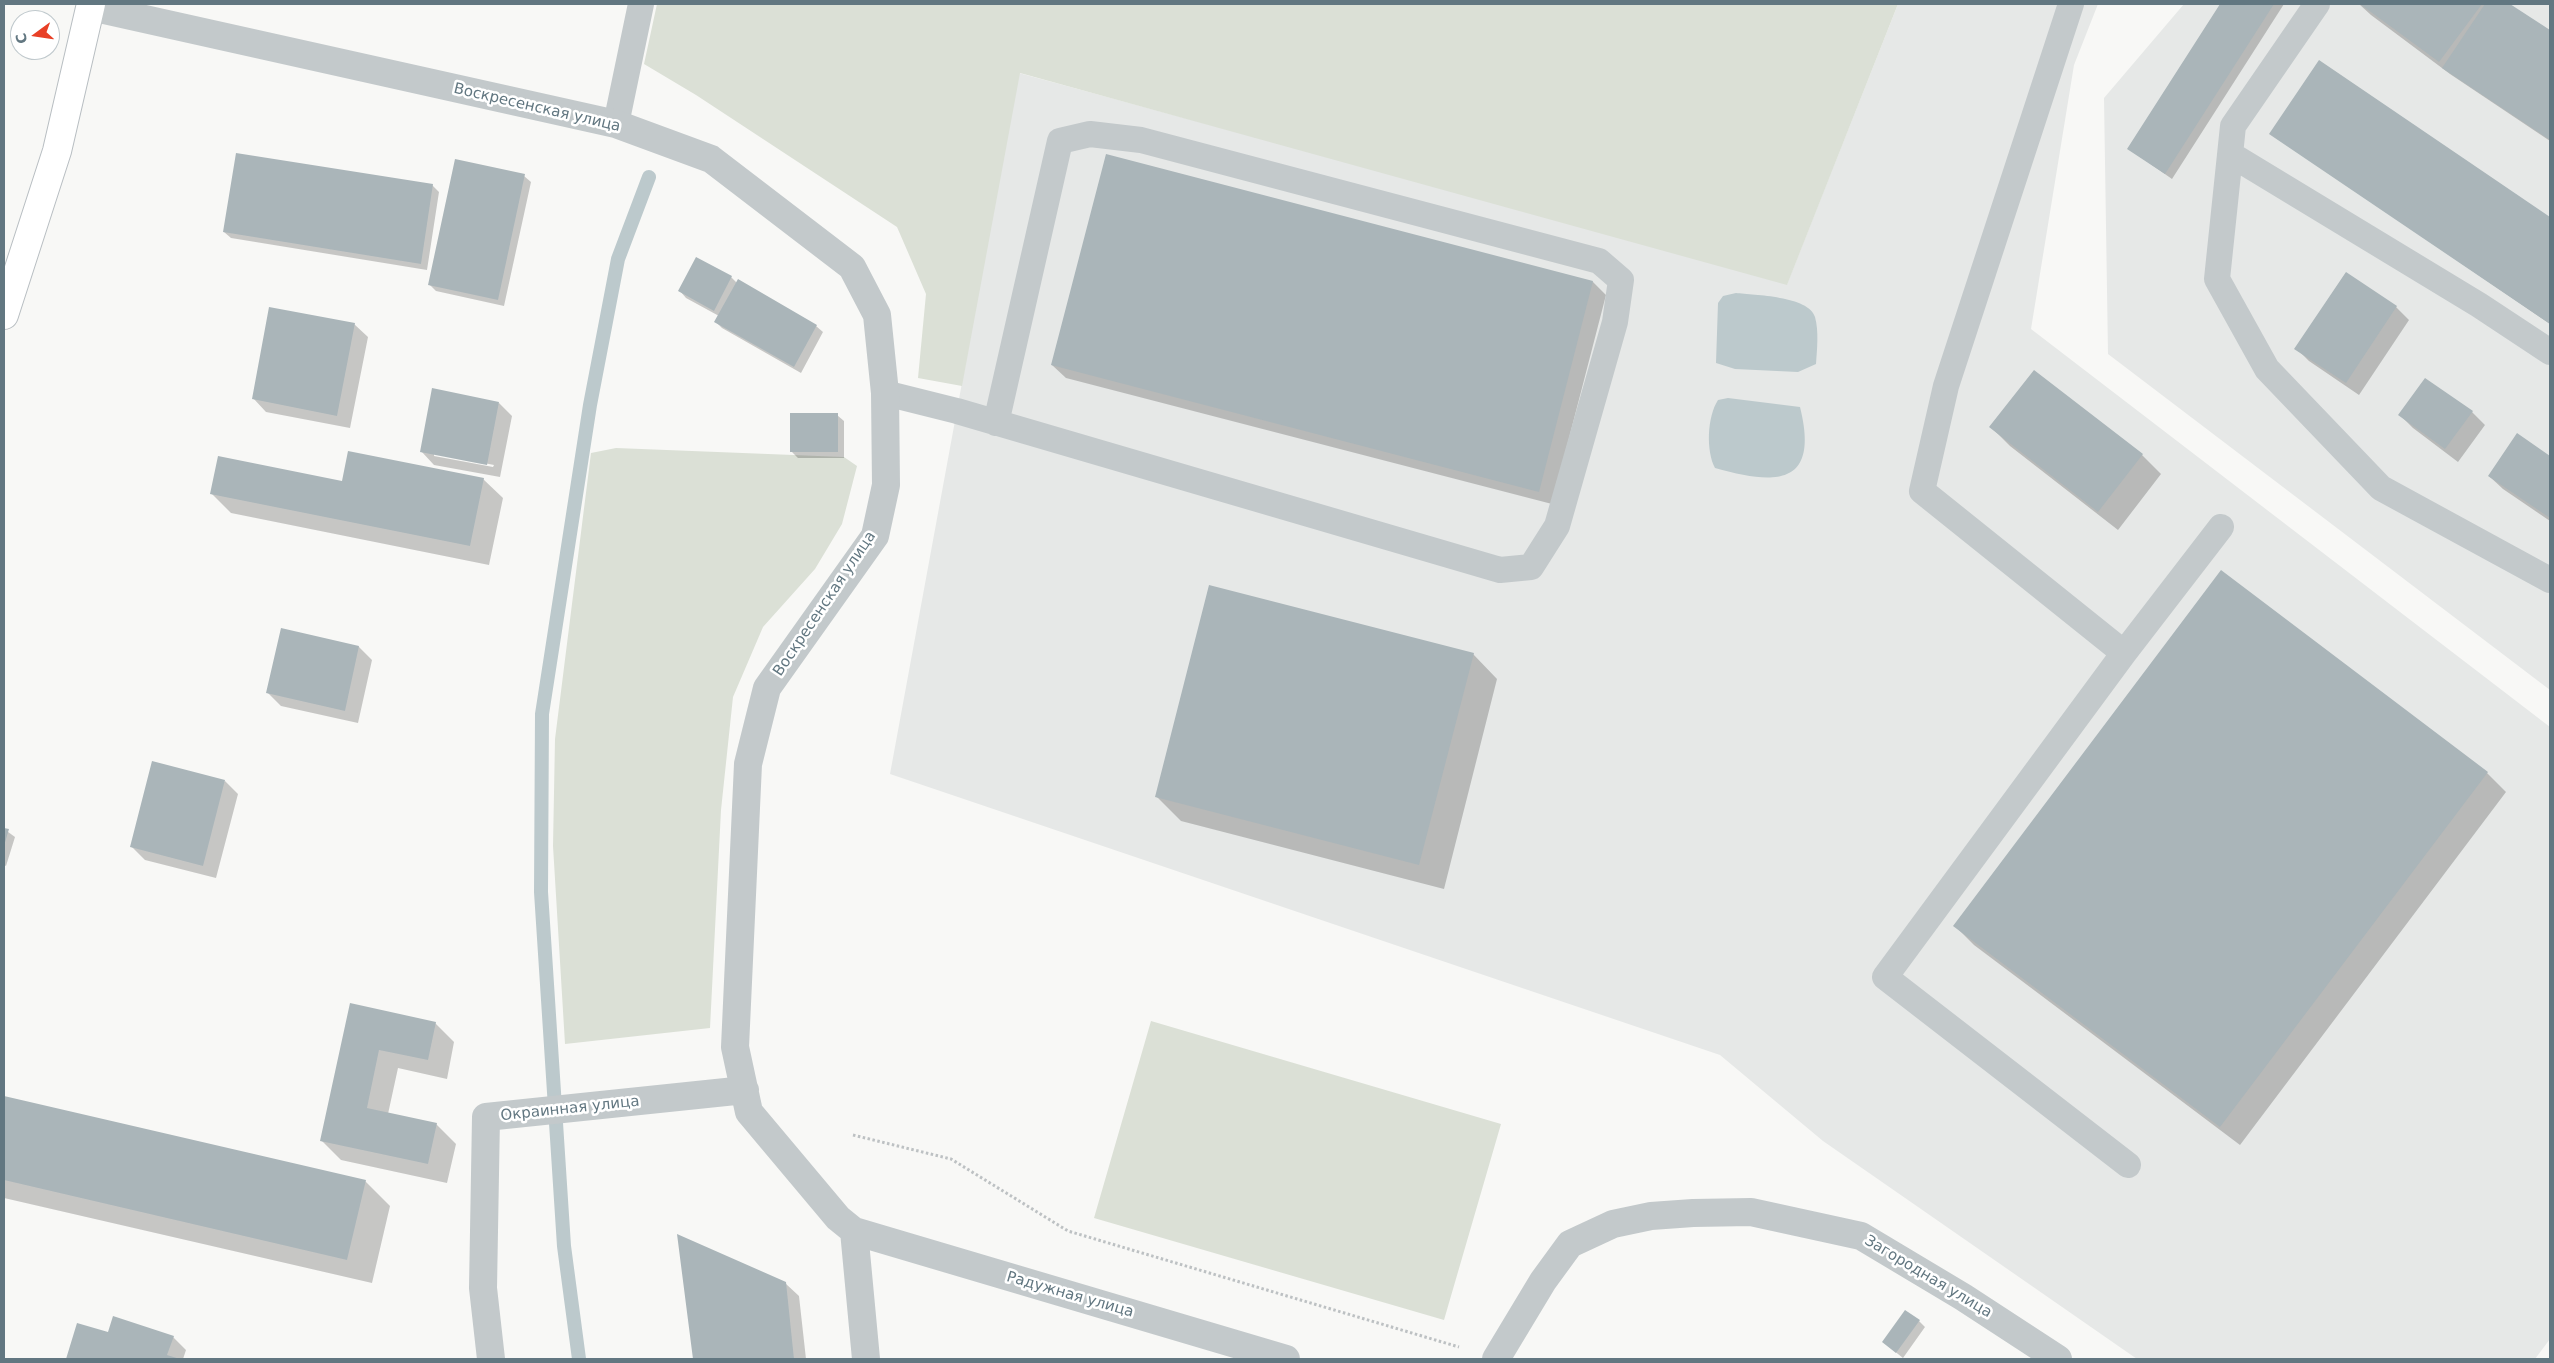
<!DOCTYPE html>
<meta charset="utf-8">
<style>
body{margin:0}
#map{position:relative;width:2554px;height:1363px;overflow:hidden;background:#f8f8f6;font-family:"DejaVu Sans",sans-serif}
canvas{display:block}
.frame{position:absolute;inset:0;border:5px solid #627781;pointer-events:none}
.north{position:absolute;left:10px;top:10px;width:50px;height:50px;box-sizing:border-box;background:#fff;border:1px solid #c0c9cd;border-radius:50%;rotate:256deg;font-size:14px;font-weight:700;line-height:20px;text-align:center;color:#627781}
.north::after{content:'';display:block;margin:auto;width:18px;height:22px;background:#e84026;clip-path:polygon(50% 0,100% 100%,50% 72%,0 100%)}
</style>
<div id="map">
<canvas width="2554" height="1363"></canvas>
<div class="frame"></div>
<div class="north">С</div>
</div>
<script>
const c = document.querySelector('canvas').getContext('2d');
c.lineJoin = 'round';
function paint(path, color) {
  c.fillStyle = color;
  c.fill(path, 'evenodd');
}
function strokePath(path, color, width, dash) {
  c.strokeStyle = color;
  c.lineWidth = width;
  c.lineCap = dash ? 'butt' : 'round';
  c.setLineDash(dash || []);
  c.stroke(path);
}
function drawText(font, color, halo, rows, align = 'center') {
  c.font = font + ' "DejaVu Sans",sans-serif';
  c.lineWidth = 5;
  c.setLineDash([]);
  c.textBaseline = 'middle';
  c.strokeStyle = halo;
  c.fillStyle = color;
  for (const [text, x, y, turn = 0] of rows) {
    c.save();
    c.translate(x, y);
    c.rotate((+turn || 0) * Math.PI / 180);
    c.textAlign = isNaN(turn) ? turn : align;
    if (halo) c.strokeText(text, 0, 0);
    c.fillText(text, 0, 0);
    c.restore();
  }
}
const built = new Path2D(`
 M 1898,4 L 2098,4 L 2074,65 L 2031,329 L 2550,727 L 2550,1339 L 2535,1359 L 2137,1359 L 1823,1141 L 1720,1055 L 890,774 L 1019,73 L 1685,254 L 1787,284 Z
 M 2184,4 L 2550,4 L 2550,690 L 2108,354 L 2104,98 Z`);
const green = new Path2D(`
 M 657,4 L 1898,4 L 1787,285 L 1020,73 L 962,386 L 918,378 L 926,294 L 897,227 L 696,95 L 644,64 Z
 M 616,448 L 844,457 L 857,466 L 842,524 L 815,569 L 763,627 L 733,697 L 721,810 L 710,1028 L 565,1044 L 553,846 L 555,739 L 591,453 Z
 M 1151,1021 L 1501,1124 L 1444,1320 L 1094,1218 Z`);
const water = new Path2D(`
 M 1736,293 C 1754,295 1809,296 1815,317 C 1819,331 1817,350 1816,364 L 1798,372 L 1735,369 L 1716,363 L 1718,303 L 1723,296 Z
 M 1728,398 L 1800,407 C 1820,487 1775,485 1715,468 C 1706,451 1707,417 1718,400 Z`);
const shadow = new Path2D(`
 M 2222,4 L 2284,4 L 2172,179 L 2129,149 Z
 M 2359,4 L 2508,4 L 2550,32 L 2550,141 L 2450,74 L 2371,15 Z
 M 2319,62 L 2550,218 L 2550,324 L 2271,133 Z
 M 524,176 L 531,182 L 504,306 L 436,291 L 429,284 Z
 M 432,185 L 439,192 L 427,270 L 231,238 L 224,232 Z
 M 697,259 L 731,277 L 737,283 L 816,326 L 823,332 L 801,373 L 722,328 L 716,322 L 719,316 L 686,298 L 680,291 Z
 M 2346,273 L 2396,307 L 2409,320 L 2359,395 L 2309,361 L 2296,348 Z
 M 1593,282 L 1606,295 L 1552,504 L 1066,378 L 1052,365 Z
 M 354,324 L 368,337 L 350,428 L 266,412 L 253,398 Z
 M 499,403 L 512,416 L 500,477 L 434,465 L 421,451 ZM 434,453 L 494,465 L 493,467 L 434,456 Z
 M 2472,412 L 2485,425 L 2458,462 L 2413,428 L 2400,415 Z
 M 837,415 L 844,421 L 844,458 L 798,458 L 792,452 Z
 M 1991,427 L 2142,455 L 2161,474 L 2118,530 L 2010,446 Z
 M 2517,435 L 2550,457 L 2550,521 L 2503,489 L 2489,476 Z
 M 483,479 L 503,498 L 489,565 L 231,513 L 212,494 L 343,482 Z
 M 282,630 L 359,647 L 372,660 L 358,723 L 281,706 L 268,693 Z
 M 1473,654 L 1497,679 L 1444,889 L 1181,821 L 1156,796 Z
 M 2487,773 L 2506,792 L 2240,1145 L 1974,945 L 1955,926 Z
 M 225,781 L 238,794 L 216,878 L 145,860 L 132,847 Z
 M 4,829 L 15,837 L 6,866 L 4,865 Z
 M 351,1004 L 435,1023 L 454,1042 L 447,1079 L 398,1068 L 388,1114 L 436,1124 L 456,1144 L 447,1183 L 341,1160 L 321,1140 Z
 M 4,1097 L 365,1181 L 390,1206 L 372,1283 L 4,1198 Z
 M 679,1236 L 785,1283 L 799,1296 L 806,1359 L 694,1359 Z
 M 1919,1321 L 1925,1327 L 1903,1358 L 1883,1342 Z
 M 78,1324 L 109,1334 L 173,1337 L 186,1350 L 183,1359 L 67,1359 Z`);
const stream = new Path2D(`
 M 579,1359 L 564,1246 L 541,892 L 542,714 L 590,405 L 618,259 L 649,177`);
const building = new Path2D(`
 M 2220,4 L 2274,4 L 2165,174 L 2127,149 Z
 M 2360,4 L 2482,4 L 2439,62 Z
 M 2485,4 L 2510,4 L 2550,30 L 2550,140 L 2442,68 Z
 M 2319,60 L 2550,217 L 2550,324 L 2269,134 Z
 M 236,153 L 433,184 L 421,264 L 223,232 Z
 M 1106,154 L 1593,281 L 1539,492 L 1051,365 Z
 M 455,159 L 525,174 L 498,300 L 428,285 Z
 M 696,257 L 732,276 L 714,311 L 678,291 Z
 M 2346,272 L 2397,306 L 2346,383 L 2294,349 Z
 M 738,279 L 817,325 L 794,367 L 714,322 Z
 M 269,307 L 355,323 L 337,416 L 252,399 Z
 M 2034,370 L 2143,454 L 2098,512 L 1989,427 Z
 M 2425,378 L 2473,411 L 2445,449 L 2398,415 Z
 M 432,388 L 499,402 L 487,465 L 420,452 Z
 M 790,413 L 838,413 L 838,452 L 790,452 Z
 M 2517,433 L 2550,456 L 2550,518 L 2488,476 Z
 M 348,451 L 484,478 L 470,546 L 210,494 L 218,456 L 342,481 Z
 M 2221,570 L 2488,772 L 2220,1127 L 1953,926 Z
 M 1209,585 L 1474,653 L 1419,865 L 1155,797 Z
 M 281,628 L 359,646 L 345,711 L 266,693 Z
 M 152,761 L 225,780 L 203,866 L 130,847 Z
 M 4,828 L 9,829 L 4,846 Z
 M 350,1003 L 436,1022 L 428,1060 L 379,1050 L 367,1108 L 437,1123 L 428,1164 L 320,1141 Z
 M 4,1096 L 366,1180 L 347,1260 L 4,1180 Z
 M 677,1234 L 786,1282 L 794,1359 L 693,1359 Z
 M 1905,1310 L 1920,1320 L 1896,1353 L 1882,1342 Z
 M 113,1316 L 174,1336 L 167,1355 L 180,1359 L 66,1359 L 77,1323 L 108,1332 Z`);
const path = new Path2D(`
 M 853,1135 L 951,1159 L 1068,1231 L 1459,1347`);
const lane = new Path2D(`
 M 2071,4 L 1946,386 L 1922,491 L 2124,653
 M 2317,4 L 2233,126 L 2217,279 L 2267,369 L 2381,488 L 2550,580
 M 616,124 L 641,4
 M 2230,154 L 2479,305 L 2550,352
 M 885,393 L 957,411 L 1500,570 L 1531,567 L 1557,526 L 1615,322 L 1621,280 L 1599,261 L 1141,140 L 1090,134 L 1060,141 L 996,423
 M 2128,1165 L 1885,977 L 2124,653 L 2221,527`);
const street = new Path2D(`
 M 91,7 L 616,124 L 711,159 L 852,267 L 877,315 L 885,393 L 886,485 L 875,536 L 767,688 L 748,764 L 735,1047 L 749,1112 L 838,1218 L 854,1231 L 1286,1359
 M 854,1231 L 866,1359
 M 491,1359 L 483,1288 L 486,1117 L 745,1090
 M 1496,1359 L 1543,1281 L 1570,1244 L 1613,1224 L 1651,1216 L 1693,1213 L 1751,1212 L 1861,1236 L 1963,1297 L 2058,1359`);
const secondary = new Path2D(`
 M 4,315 L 57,151 L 91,4`);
const streetNames = [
 ["Воскресенская улица",537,108,13],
 ["Воскресенская улица",825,604,-56],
 ["Окраинная улица",570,1109,-6],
 ["Загородная улица",1928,1277,31],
 ["Радужная улица",1070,1295,16]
];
paint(built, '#e6e8e7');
paint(green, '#dbe0d6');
paint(water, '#bcc9cc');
paint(shadow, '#0003');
strokePath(stream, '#bcc9cc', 14);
paint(building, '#aab5b9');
strokePath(secondary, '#b8bec2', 30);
strokePath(path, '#bdc1c3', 3, [2.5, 2.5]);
strokePath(lane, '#c3c9cb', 26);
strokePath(street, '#c3c9cb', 28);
strokePath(secondary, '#fff', 28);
drawText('15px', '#627781', '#fff', streetNames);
</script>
